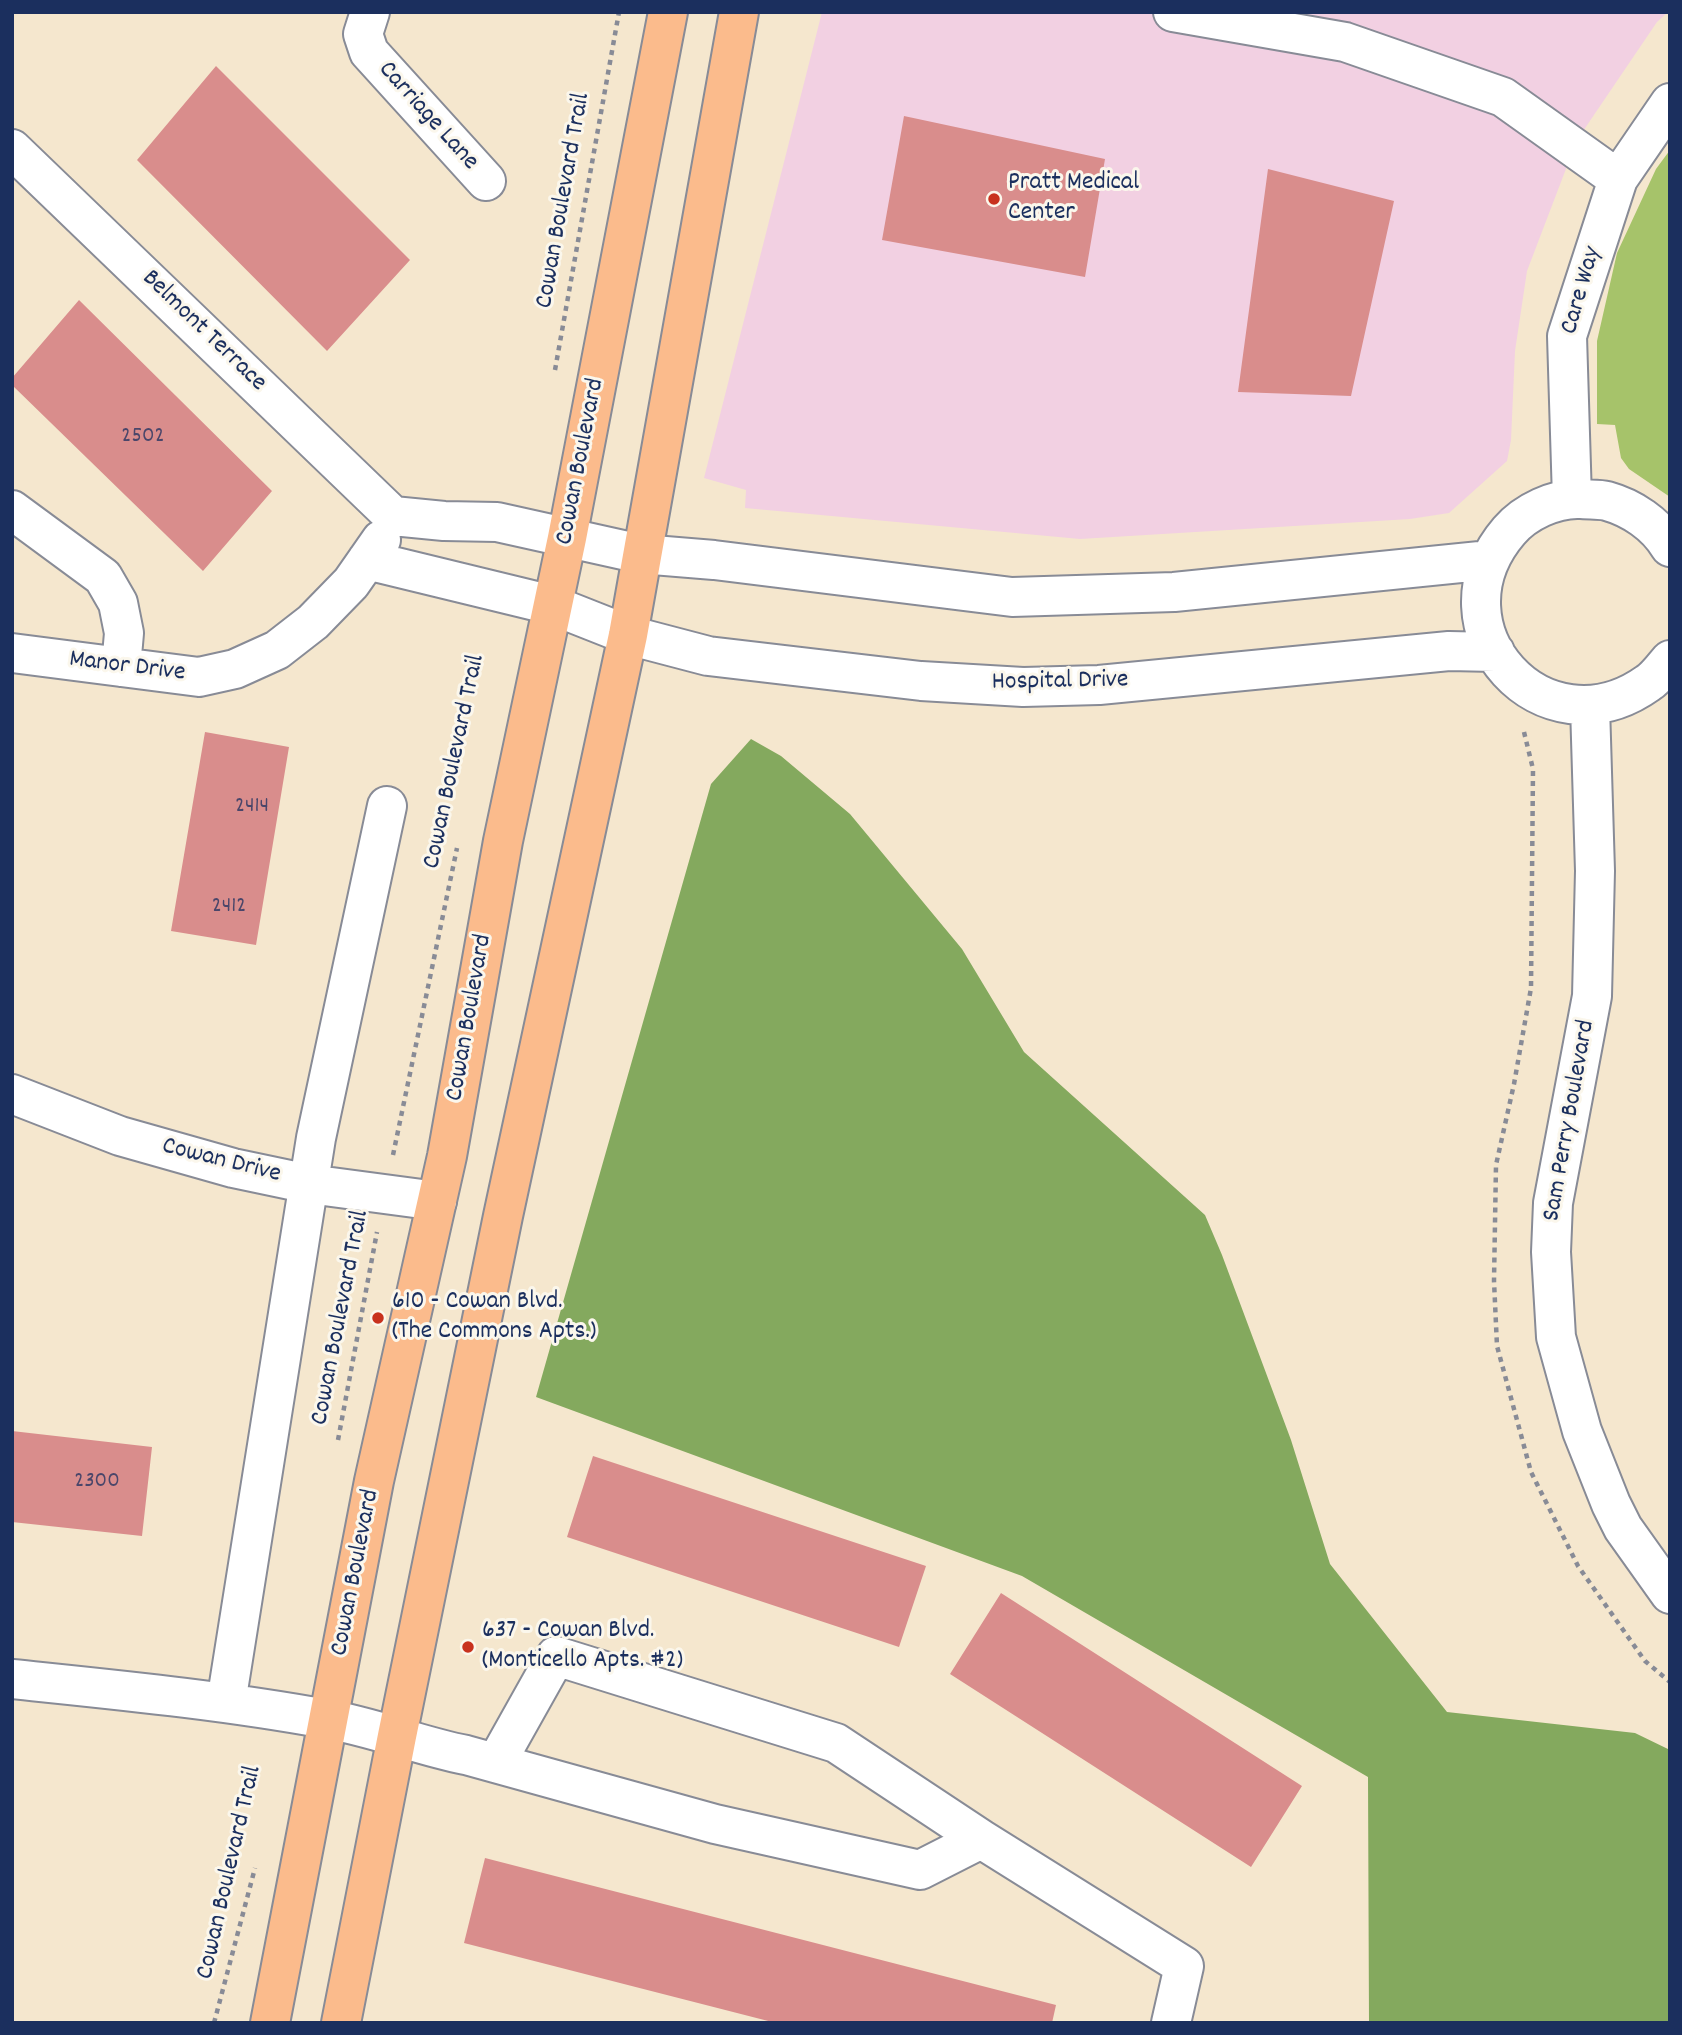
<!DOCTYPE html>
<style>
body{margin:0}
#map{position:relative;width:1682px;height:2035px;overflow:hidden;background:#f5e7ce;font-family:Dekko,sans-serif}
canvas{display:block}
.frame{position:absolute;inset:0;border:14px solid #1b2f5e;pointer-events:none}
</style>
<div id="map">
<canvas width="1682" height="2035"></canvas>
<div class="frame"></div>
</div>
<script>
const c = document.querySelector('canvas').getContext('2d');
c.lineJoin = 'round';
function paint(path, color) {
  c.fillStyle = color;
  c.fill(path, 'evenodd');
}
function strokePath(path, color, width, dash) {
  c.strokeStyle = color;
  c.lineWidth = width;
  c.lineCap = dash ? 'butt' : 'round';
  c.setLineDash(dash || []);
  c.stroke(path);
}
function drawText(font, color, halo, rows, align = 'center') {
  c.font = font + ' Dekko,sans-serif';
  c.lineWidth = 6;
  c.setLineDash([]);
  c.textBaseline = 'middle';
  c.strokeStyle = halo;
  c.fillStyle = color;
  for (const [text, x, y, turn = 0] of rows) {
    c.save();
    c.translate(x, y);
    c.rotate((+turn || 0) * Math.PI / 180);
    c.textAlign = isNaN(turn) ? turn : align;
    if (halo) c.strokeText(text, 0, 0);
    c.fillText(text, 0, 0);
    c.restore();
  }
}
const built = new Path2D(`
 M 822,12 L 1668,12 L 1657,22 L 1577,140 L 1527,271 L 1515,351 L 1511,440 L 1507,461 L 1449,513 L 1410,519 L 1080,539 L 745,508 L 746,490 L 704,478 Z`);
const green = new Path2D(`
 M 1670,150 L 1670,497 L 1629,469 L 1621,458 L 1615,425 L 1597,424 L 1597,341 L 1617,253 L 1656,169 Z`);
const forest = new Path2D(`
 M 751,739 L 781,756 L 850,814 L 962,949 L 1024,1052 L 1205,1215 L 1222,1255 L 1291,1440 L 1330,1564 L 1447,1712 L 1635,1733 L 1670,1750 L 1670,2023 L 1369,2023 L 1368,1777 L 1022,1576 L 536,1397 L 711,784 Z`);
const building = new Path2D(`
 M 216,66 L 410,260 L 327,351 L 137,160 Z
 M 904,116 L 1105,159 L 1085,277 L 882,240 Z
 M 1268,169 L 1394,201 L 1351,396 L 1238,392 Z
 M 79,300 L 272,491 L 203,571 L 12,385 L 12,378 Z
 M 205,732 L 289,747 L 256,945 L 171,931 Z
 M 12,1431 L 152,1447 L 142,1536 L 12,1522 Z
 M 593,1456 L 926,1566 L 899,1647 L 567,1537 Z
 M 1001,1593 L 1302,1786 L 1251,1867 L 950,1674 Z
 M 485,1858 L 1056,2005 L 1052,2023 L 776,2023 L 464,1943 Z`);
const path = new Path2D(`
 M 555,370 L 619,12
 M 1524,732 L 1533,769 L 1531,988 L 1514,1084 L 1496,1165 L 1494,1281 L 1497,1346 L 1531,1472 L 1578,1566 L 1645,1661 L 1670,1682
 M 393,1155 L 457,848
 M 338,1440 L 377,1232
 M 214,2023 L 255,1868`);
const minor = new Path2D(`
 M 370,12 L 363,34 L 369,52 L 486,181
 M 1173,12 L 1345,42 L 1503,97 L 1618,179
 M 12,149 L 393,516
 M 1572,499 L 1567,336 L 1618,179 L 1670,103
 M 12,510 L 103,577 L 118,603 L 124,633 L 121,667
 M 393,516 L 444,521 L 497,522 L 641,554 L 714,560 L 1012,597 L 1174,592 L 1490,560
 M 1670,547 C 1656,524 1632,508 1607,501 C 1598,499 1588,500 1580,499 C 1555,498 1525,512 1509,531 C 1426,628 1544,757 1648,683 C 1656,678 1663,668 1670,660
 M 367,560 L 552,605 L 628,635 L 708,656 L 921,681 L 1023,687 L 1099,685 L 1449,651 L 1495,652
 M 12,653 L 199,677 L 235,669 L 277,650 L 313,622 L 351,583 L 381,540
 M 1590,706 L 1595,871 L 1592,996 L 1553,1203 L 1551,1252 L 1556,1337 L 1582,1431 L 1611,1504 L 1623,1528 L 1670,1594
 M 12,1094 L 120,1136 L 233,1168 L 309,1184 L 437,1201
 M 12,1679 C 117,1690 222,1700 326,1719 C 374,1727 419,1746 466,1755 L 715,1824 L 920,1870 L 981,1839 L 1184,1966 L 1171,2023
 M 226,1703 L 316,1138 L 387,806
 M 496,1763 L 556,1656 L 836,1743 L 981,1839`);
const major = new Path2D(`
 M 270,2023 L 374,1481 L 447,1156 L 503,841 L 567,538 L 668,12
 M 341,2023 L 397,1736 L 503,1216 L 628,635 L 739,12`);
const markers = [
 [994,199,7,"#c8321e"],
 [378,1318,7,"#c8321e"],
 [468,1647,7,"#c8321e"]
];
const numberNames = [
 ["2502",143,438],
 ["2414",252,808],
 ["2412",229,908],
 ["2300",97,1483]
];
const streetNames = [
 ["Carriage Lane",427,117,48],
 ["Cowan Boulevard Trail",565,201,-80],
 ["Care Way",1583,291,-74],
 ["Belmont Terrace",203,332,44],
 ["Cowan Boulevard",582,462,-79],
 ["Manor Drive",127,668,7],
 ["Hospital Drive",1060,683,-1],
 ["Cowan Boulevard Trail",456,762,-78],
 ["Cowan Boulevard",471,1018,-80],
 ["Sam Perry Boulevard",1571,1121,-80],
 ["Cowan Drive",221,1162,14],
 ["Cowan Boulevard Trail",342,1318,-79],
 ["Cowan Boulevard",357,1573,-79],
 ["Cowan Boulevard Trail",231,1873,-77]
];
const poiNames = [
 ["Pratt Medical",1008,184],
 ["Center",1008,214],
 ["610 - Cowan Blvd.",392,1303],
 ["(The Commons Apts.)",392,1333],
 ["637 - Cowan Blvd.",482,1632],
 ["(Monticello Apts. #2)",482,1662]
];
paint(built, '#f2d0e2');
paint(green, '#a6c36a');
paint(forest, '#84a95e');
paint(building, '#d98d8c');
strokePath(minor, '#888b96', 42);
strokePath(major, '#888b96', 42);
strokePath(path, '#888b96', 4.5, [5, 5]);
strokePath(minor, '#fff', 38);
strokePath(major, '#fbbb8c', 38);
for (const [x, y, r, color] of markers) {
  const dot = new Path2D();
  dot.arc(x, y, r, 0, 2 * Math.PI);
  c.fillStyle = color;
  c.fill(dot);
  strokePath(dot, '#fbf7ec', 2.5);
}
drawText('23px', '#4a466a', null, numberNames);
drawText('26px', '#1b2f5e', '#fbf7ec', streetNames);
drawText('26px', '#1b2f5e', '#fbf7ec', poiNames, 'left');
</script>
